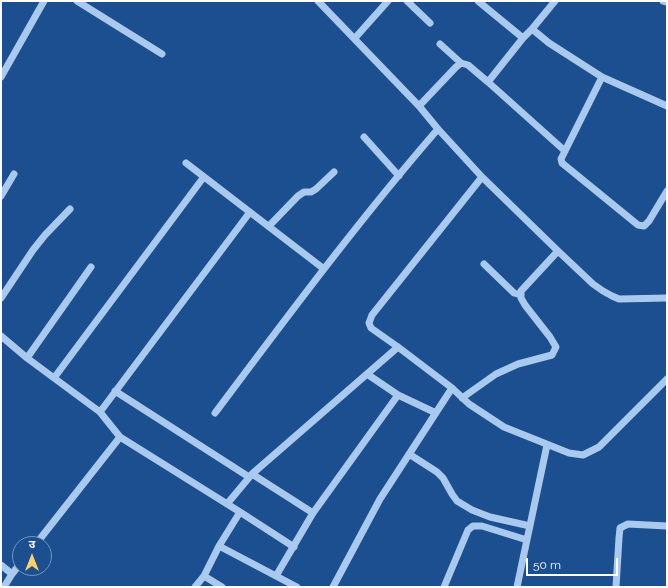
<!DOCTYPE html>
<meta charset="utf-8">
<style>
body{margin:0}
#map{position:relative;width:668px;height:588px;overflow:hidden;background:#1b4f8f;font-family:Raleway,"Noto Sans Devanagari",sans-serif}
canvas{display:block}
.frame{position:absolute;inset:0;border:2px solid #fff;pointer-events:none}
.north{position:absolute;left:12px;top:536px;width:40px;height:40px;box-sizing:border-box;background:#1b4f8f;border:1px solid #7695bc;border-radius:50%;rotate:0deg;font-size:11px;font-weight:700;line-height:16px;text-align:center;color:#fff}
.north::after{content:'';display:block;margin:auto;width:14px;height:18px;background:#ffd166;clip-path:polygon(50% 0,100% 100%,50% 72%,0 100%)}
.scale{position:absolute;left:526px;top:558px;width:92px;height:18px;box-sizing:border-box;border:2px solid #fff;border-top:0;padding-left:5px;font-size:12px;line-height:14px;white-space:nowrap;color:#fff;-webkit-text-stroke:3px #1b4f8f;paint-order:stroke}
</style>
<div id="map">
<canvas width="668" height="588"></canvas>
<div class="frame"></div>
<div class="north">उ</div>
<div class="scale">50 m</div>
</div>
<script>
const c = document.querySelector('canvas').getContext('2d');
c.lineJoin = 'round';
function strokePath(path, color, width, dash) {
  c.strokeStyle = color;
  c.lineWidth = width;
  c.lineCap = dash ? 'butt' : 'round';
  c.setLineDash(dash || []);
  c.stroke(path);
}
const minor = new Path2D(`
 M 77,1 L 162,54
 M 318,1 L 419,106 L 438,129 L 482,177 L 558,251 L 593,284 L 603,291 L 612,296 L 619,299 L 667,298
 M 407,1 L 430,23
 M 478,1 L 523,38
 M 663,1 L 667,2
 M 532,29 L 549,43 L 602,77 L 667,106
 M 355,38 L 388,1
 M 440,44 L 461,63
 M 1,77 L 44,1
 M 602,77 L 561,159 L 562,163 L 638,225 L 644,226 L 649,221 L 667,191
 M 488,82 L 523,38 L 532,29 L 555,1
 M 419,106 L 456,67 L 461,63 L 468,65 L 488,82 L 565,151
 M 364,137 L 399,176
 M 186,163 L 324,269
 M 482,177 L 372,315 L 369,323 L 371,328 L 398,347 L 452,388 L 469,404 L 504,427 L 569,453 L 583,455 L 599,447 L 667,379
 M 1,196 L 14,174
 M 269,226 L 298,196 L 304,192 L 311,192 L 316,189 L 334,172
 M 484,264 L 514,293 L 521,295
 M 1,298 L 33,250 L 45,235 L 70,209
 M 1,336 L 27,358 L 100,412 L 120,437 L 240,512 L 294,547
 M 27,358 L 91,267
 M 367,374 L 398,395 L 436,413
 M 54,378 L 203,178
 M 115,391 L 249,477
 M 462,398 L 496,374 L 518,364 L 552,355 L 556,347 L 550,337 L 525,305 L 521,298 L 521,291 L 558,251
 M 100,412 L 250,212
 M 215,413 C 287,317 359,220 438,129
 M 409,454 L 437,472 L 443,478 L 452,494 L 457,501 L 472,510 L 490,517 L 530,526
 M 252,474 L 313,513
 M 227,504 L 252,474 L 398,347
 M 36,544 L 120,437
 M 219,546 L 297,587
 M 1,565 L 12,574 L 20,564
 M 204,576 L 222,587
 M 276,576 L 313,513 L 398,395
 M 4,587 L 12,574
 M 195,587 L 204,576 L 219,546 L 240,512
 M 333,587 L 380,499 L 452,388
 M 444,587 L 468,530 L 473,526 L 482,526 L 527,540
 M 517,587 L 547,445
 M 616,587 L 619,538 L 620,528 L 628,524 L 667,526`);
strokePath(minor, '#a9c9ee', 7);
</script>
